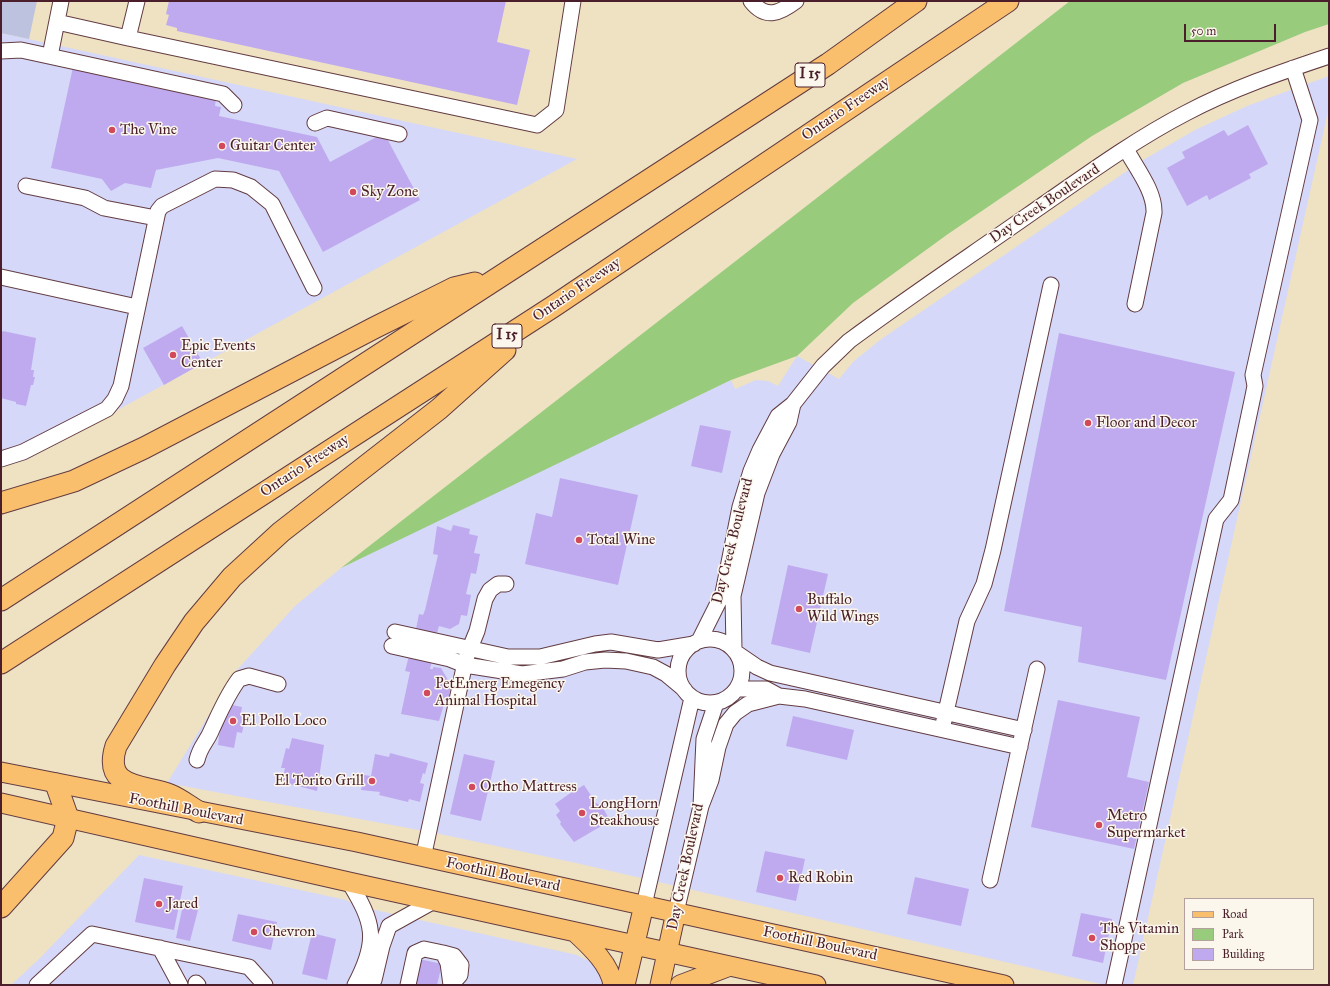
<!DOCTYPE html>
<style>
body{margin:0}
#map{position:relative;width:1330px;height:986px;overflow:hidden;background:#eee2c3;font-family:"IM FELL Great Primer",serif}
canvas{display:block}
.frame{position:absolute;inset:0;border:2px solid #4a1f2b;pointer-events:none}
.legend{position:absolute;left:1184px;top:898px;width:130px;height:72px;box-sizing:border-box;background:#fbf7ec;border:1px solid #b4a19f;margin:0;padding:5px 7px;list-style:none;font-size:12px;color:#4a1f2b}
.legend li{display:flex;align-items:center;gap:8px;height:20px}
.legend b{width:20px;border:1px solid #b4a19f}
.scale{position:absolute;left:1184px;top:24px;width:92px;height:18px;box-sizing:border-box;border:2px solid #4a1f2b;border-top:0;padding-left:5px;font-size:12px;line-height:14px;white-space:nowrap;color:#4a1f2b;-webkit-text-stroke:3px #fbf7ec;paint-order:stroke}
</style>
<div id="map">
<canvas width="1330" height="986"></canvas>
<div class="frame"></div>
<ul class="legend">
<li><b style="height:5px;background:#f9bf6c"></b>Road</li>
<li><b style="height:11px;background:#98cb7c"></b>Park</li>
<li><b style="height:11px;background:#bfaaef"></b>Building</li>
</ul>
<div class="scale">50 m</div>
</div>
<script>
const c = document.querySelector('canvas').getContext('2d');
c.lineJoin = 'round';
function paint(path, color) {
  c.fillStyle = color;
  c.fill(path, 'evenodd');
}
function strokePath(path, color, width, dash) {
  c.strokeStyle = color;
  c.lineWidth = width;
  c.lineCap = dash ? 'butt' : 'round';
  c.setLineDash(dash || []);
  c.stroke(path);
}
function drawText(font, color, halo, rows, align = 'center') {
  c.font = font + ' "IM FELL Great Primer",serif';
  c.lineWidth = 3;
  c.setLineDash([]);
  c.textBaseline = 'middle';
  c.strokeStyle = halo;
  c.fillStyle = color;
  for (const [text, x, y, turn = 0] of rows) {
    c.save();
    c.translate(x, y);
    c.rotate((+turn || 0) * Math.PI / 180);
    c.textAlign = isNaN(turn) ? turn : align;
    if (halo) c.strokeText(text, 0, 0);
    c.fillText(text, 0, 0);
    c.restore();
  }
}
const built = new Path2D(`
 M 1,33 L 577,159 L 26,460 L 1,467 Z
 M 1329,76 L 1329,107 L 1133,985 L 1105,985 L 576,863 L 440,834 L 167,783 L 236,671 L 295,606 L 341,568 L 513,483 L 731,380 L 735,389 L 756,380 L 768,381 L 778,386 L 797,356 L 839,379 L 853,362 L 880,340 L 1143,160 L 1195,130 L 1247,106 Z
 M 139,855 L 346,900 L 357,906 L 577,955 L 589,961 L 596,968 L 603,985 L 11,985 L 39,959 Z`);
const industrial = new Path2D(`
 M 1,1 L 37,1 L 29,39 L 1,33 Z`);
const green = new Path2D(`
 M 1070,1 L 1329,1 L 1329,24 L 1305,32 L 1183,83 L 1092,136 L 948,234 L 853,303 L 797,356 L 731,380 L 341,568 Z`);
const building = new Path2D(`
 M 169,1 L 506,1 L 497,42 L 530,50 L 517,105 L 177,31 L 177,28 L 166,25 L 169,15 L 166,14 Z
 M 73,67 L 216,99 L 215,106 L 221,107 L 219,116 L 317,137 L 330,162 L 384,133 L 420,200 L 323,252 L 279,171 L 218,158 L 156,170 L 151,188 L 125,183 L 111,191 L 102,179 L 51,168 Z
 M 1248,125 L 1268,164 L 1249,174 L 1251,178 L 1209,200 L 1207,195 L 1187,206 L 1167,168 L 1185,158 L 1182,152 L 1224,130 L 1228,136 Z
 M 182,326 L 203,363 L 164,385 L 143,348 Z
 M 3,331 L 36,338 L 31,370 L 34,370 L 33,377 L 35,377 L 33,385 L 31,385 L 26,406 L 16,404 L 16,402 L 1,398 L 1,333 Z
 M 1059,333 L 1235,372 L 1166,680 L 1078,662 L 1082,627 L 1004,611 Z
 M 700,425 L 731,431 L 722,473 L 691,466 Z
 M 560,478 L 638,495 L 618,585 L 525,564 L 536,513 L 552,517 Z
 M 453,525 L 470,529 L 469,534 L 478,536 L 474,553 L 480,554 L 476,574 L 471,573 L 466,594 L 471,595 L 467,616 L 461,615 L 459,624 L 450,629 L 439,626 L 437,633 L 416,629 L 419,614 L 423,615 L 425,610 L 438,555 L 433,554 L 437,526 L 451,531 Z
 M 788,565 L 828,574 L 810,653 L 771,644 Z
 M 409,656 L 432,661 L 430,669 L 433,669 L 433,667 L 441,668 L 448,680 L 447,684 L 451,685 L 448,701 L 442,700 L 441,703 L 444,704 L 439,721 L 401,714 L 410,672 L 405,671 Z
 M 1058,700 L 1140,717 L 1127,777 L 1149,782 L 1134,849 L 1031,827 Z
 M 227,704 L 242,707 L 241,713 L 246,714 L 242,733 L 237,732 L 234,748 L 218,745 L 220,728 Z
 M 793,716 L 854,730 L 847,760 L 786,746 Z
 M 292,738 L 324,745 L 317,791 L 282,782 L 285,768 L 281,768 L 286,748 L 289,749 Z
 M 390,753 L 428,763 L 425,774 L 423,773 L 420,783 L 424,784 L 420,802 L 409,799 L 408,802 L 379,795 L 380,792 L 361,790 L 364,775 L 371,776 L 375,754 L 389,757 Z
 M 464,754 L 495,761 L 481,821 L 450,814 Z
 M 584,785 L 596,803 L 602,806 L 610,821 L 574,842 L 560,824 L 561,822 L 556,815 L 560,811 L 555,804 L 569,794 Z
 M 765,851 L 805,859 L 796,901 L 756,892 Z
 M 915,877 L 969,889 L 961,926 L 907,914 Z
 M 144,878 L 183,886 L 174,930 L 135,922 Z
 M 183,905 L 198,910 L 190,941 L 176,938 Z
 M 1081,913 L 1112,919 L 1103,963 L 1072,956 Z
 M 238,914 L 277,922 L 271,950 L 232,941 Z
 M 312,933 L 336,939 L 327,980 L 302,974 Z
 M 419,959 L 442,964 L 437,985 L 413,985 Z`);
const minor = new Path2D(`
 M 137,1 L 128,38 L 537,125 L 556,110 L 573,1
 M 751,1 C 766,20 780,13 796,1
 M 57,22 L 128,38
 M 1,51 L 21,50 L 223,94 L 234,105
 M 50,56 L 61,1
 M 315,123 L 327,118 L 399,134
 M 1126,149 C 1136,168 1155,191 1154,213 L 1135,304
 M 26,186 L 85,198 L 104,208 L 156,218
 M 1,277 L 137,307
 M 1,459 L 23,452 L 107,409 L 115,399 L 121,386 L 158,211 L 162,206 L 215,179 L 233,180 L 251,187 L 272,204 L 314,288
 M 395,632 L 508,657 L 540,657 L 595,644 L 611,642 L 658,650 L 694,644
 M678 671a32 32 0 1 1 64 0a32 32 0 1 1-64 0Z
 M 699,641 L 723,593 L 740,507 L 751,471 L 760,450 L 778,416 L 793,404 L 823,366 L 849,341 C 907,298 967,258 1027,216 C 1078,181 1130,142 1186,113 C 1231,89 1281,72 1329,56
 M 392,646 L 450,659 L 465,665 L 522,674 L 563,669 L 585,662 L 605,660 L 626,661 L 653,667 L 666,674 L 684,689
 M 734,650 L 733,596 L 757,493 L 772,454 L 789,422 L 793,404
 M 738,654 L 757,667 L 770,673 L 1024,730
 M 737,689 L 766,689 L 779,696
 M 942,729 L 967,621 L 984,584 L 993,550 L 1051,285
 M 197,760 C 200,746 207,742 212,729 C 220,712 227,695 239,679 L 249,676 L 278,684
 M 701,806 L 711,780 L 718,747 L 726,724 L 735,713 L 748,704 L 779,696 L 805,699 L 1020,747
 M 423,858 L 466,658 L 477,631 L 485,599 L 490,590 L 498,584 L 506,584
 M 990,880 L 1037,669
 M 349,882 C 374,923 379,940 355,985
 M 644,905 L 692,698
 M 676,912 L 701,806 L 704,739 L 716,703
 M 160,948 L 180,985
 M 443,953 L 454,956 L 461,965 L 460,975 L 451,985
 M 196,983 L 198,985
 M 37,985 L 92,934 L 249,967 L 265,985
 M 371,985 L 374,980 L 382,946 L 389,926 L 434,901
 M 408,985 L 415,953 L 424,949 L 443,953 L 448,963 L 451,985
 M 1114,985 L 1216,519 L 1231,500 L 1253,396 L 1255,386 L 1253,375 L 1310,120 L 1293,68`);
const major = new Path2D(`
 M 1,772 L 357,842 L 1004,985
 M 1,803 L 349,882 L 816,985
 M 575,932 C 590,946 610,964 613,985
 M 625,985 L 644,905
 M 660,985 L 676,912
 M 680,985 L 730,966`);
const highway = new Path2D(`
 M 1,503 L 74,481 L 144,448 L 374,328 L 454,288 L 475,283
 M 1,600 L 828,64 L 916,1
 M 1,663 L 554,306 L 1008,1
 M 199,812 C 190,807 180,799 170,795 C 145,785 102,790 116,746 L 165,665 L 194,622 L 232,577 L 281,532 L 439,409 L 505,350
 M 1,907 L 63,838 L 68,818 L 56,784`);
const markers = [
 [112,130,4,"#d1495b"],
 [222,146,4,"#d1495b"],
 [353,192,4,"#d1495b"],
 [173,355,4,"#d1495b"],
 [1088,423,4,"#d1495b"],
 [579,540,4,"#d1495b"],
 [799,609,4,"#d1495b"],
 [427,693,4,"#d1495b"],
 [233,721,4,"#d1495b"],
 [372,781,4,"#d1495b"],
 [472,787,4,"#d1495b"],
 [582,813,4,"#d1495b"],
 [1099,825,4,"#d1495b"],
 [780,878,4,"#d1495b"],
 [159,904,4,"#d1495b"],
 [254,932,4,"#d1495b"],
 [1092,938,4,"#d1495b"]
];
const shields = [
 [810,75,30],
 [507,336,30]
];
const shieldNames = [
 ["I 15",810,75],
 ["I 15",507,336]
];
const streetNames = [
 ["Ontario Freeway",846,109,-34],
 ["Day Creek Boulevard",1045,204,-34],
 ["Ontario Freeway",577,290,-34],
 ["Ontario Freeway",305,466,-33],
 ["Day Creek Boulevard",733,541,-76],
 ["Foothill Boulevard",186,810,11],
 ["Day Creek Boulevard",686,867,-78],
 ["Foothill Boulevard",503,875,12],
 ["Foothill Boulevard",820,944,12]
];
const poiNames = [
 ["The Vine",120,130],
 ["Guitar Center",230,146],
 ["Sky Zone",361,192],
 ["Epic Events",181,346],
 ["Center",181,363],
 ["Floor and Decor",1096,423],
 ["Total Wine",587,540],
 ["Buffalo",807,600],
 ["Wild Wings",807,617],
 ["PetEmerg Emegency",435,684],
 ["Animal Hospital",435,701],
 ["El Pollo Loco",241,721],
 ["El Torito Grill",364,781,"right"],
 ["Ortho Mattress",480,787],
 ["LongHorn",590,804],
 ["Steakhouse",590,821],
 ["Metro",1107,816],
 ["Supermarket",1107,833],
 ["Red Robin",788,878],
 ["Jared",167,904],
 ["The Vitamin",1100,929],
 ["Shoppe",1100,946],
 ["Chevron",262,932]
];
paint(built, '#d5d8f9');
paint(industrial, '#bdc3de');
paint(green, '#98cb7c');
paint(building, '#bfaaef');
strokePath(minor, '#633c42', 17);
strokePath(major, '#633c42', 21);
strokePath(highway, '#633c42', 23);
strokePath(minor, '#fff', 15);
strokePath(major, '#f9bf6c', 19);
strokePath(highway, '#f9bf6c', 21);
for (const [x, y, r, color] of markers) {
  const dot = new Path2D();
  dot.arc(x, y, r, 0, 2 * Math.PI);
  c.fillStyle = color;
  c.fill(dot);
  strokePath(dot, '#fbf7ec', 1.5);
}
for (const [x, y, w] of shields) {
  const box = new Path2D();
  box.roundRect(x - w / 2, y - 12, w, 24, 3);
  c.fillStyle = '#fbf7ec';
  c.fill(box);
  strokePath(box, '#4a1f2b', 1);
}
drawText('bold 14px', '#4a1f2b', null, shieldNames);
drawText('15px', '#4a1f2b', '#fbf7ec', streetNames);
drawText('15px', '#4a1f2b', '#fbf7ec', poiNames, 'left');
</script>
